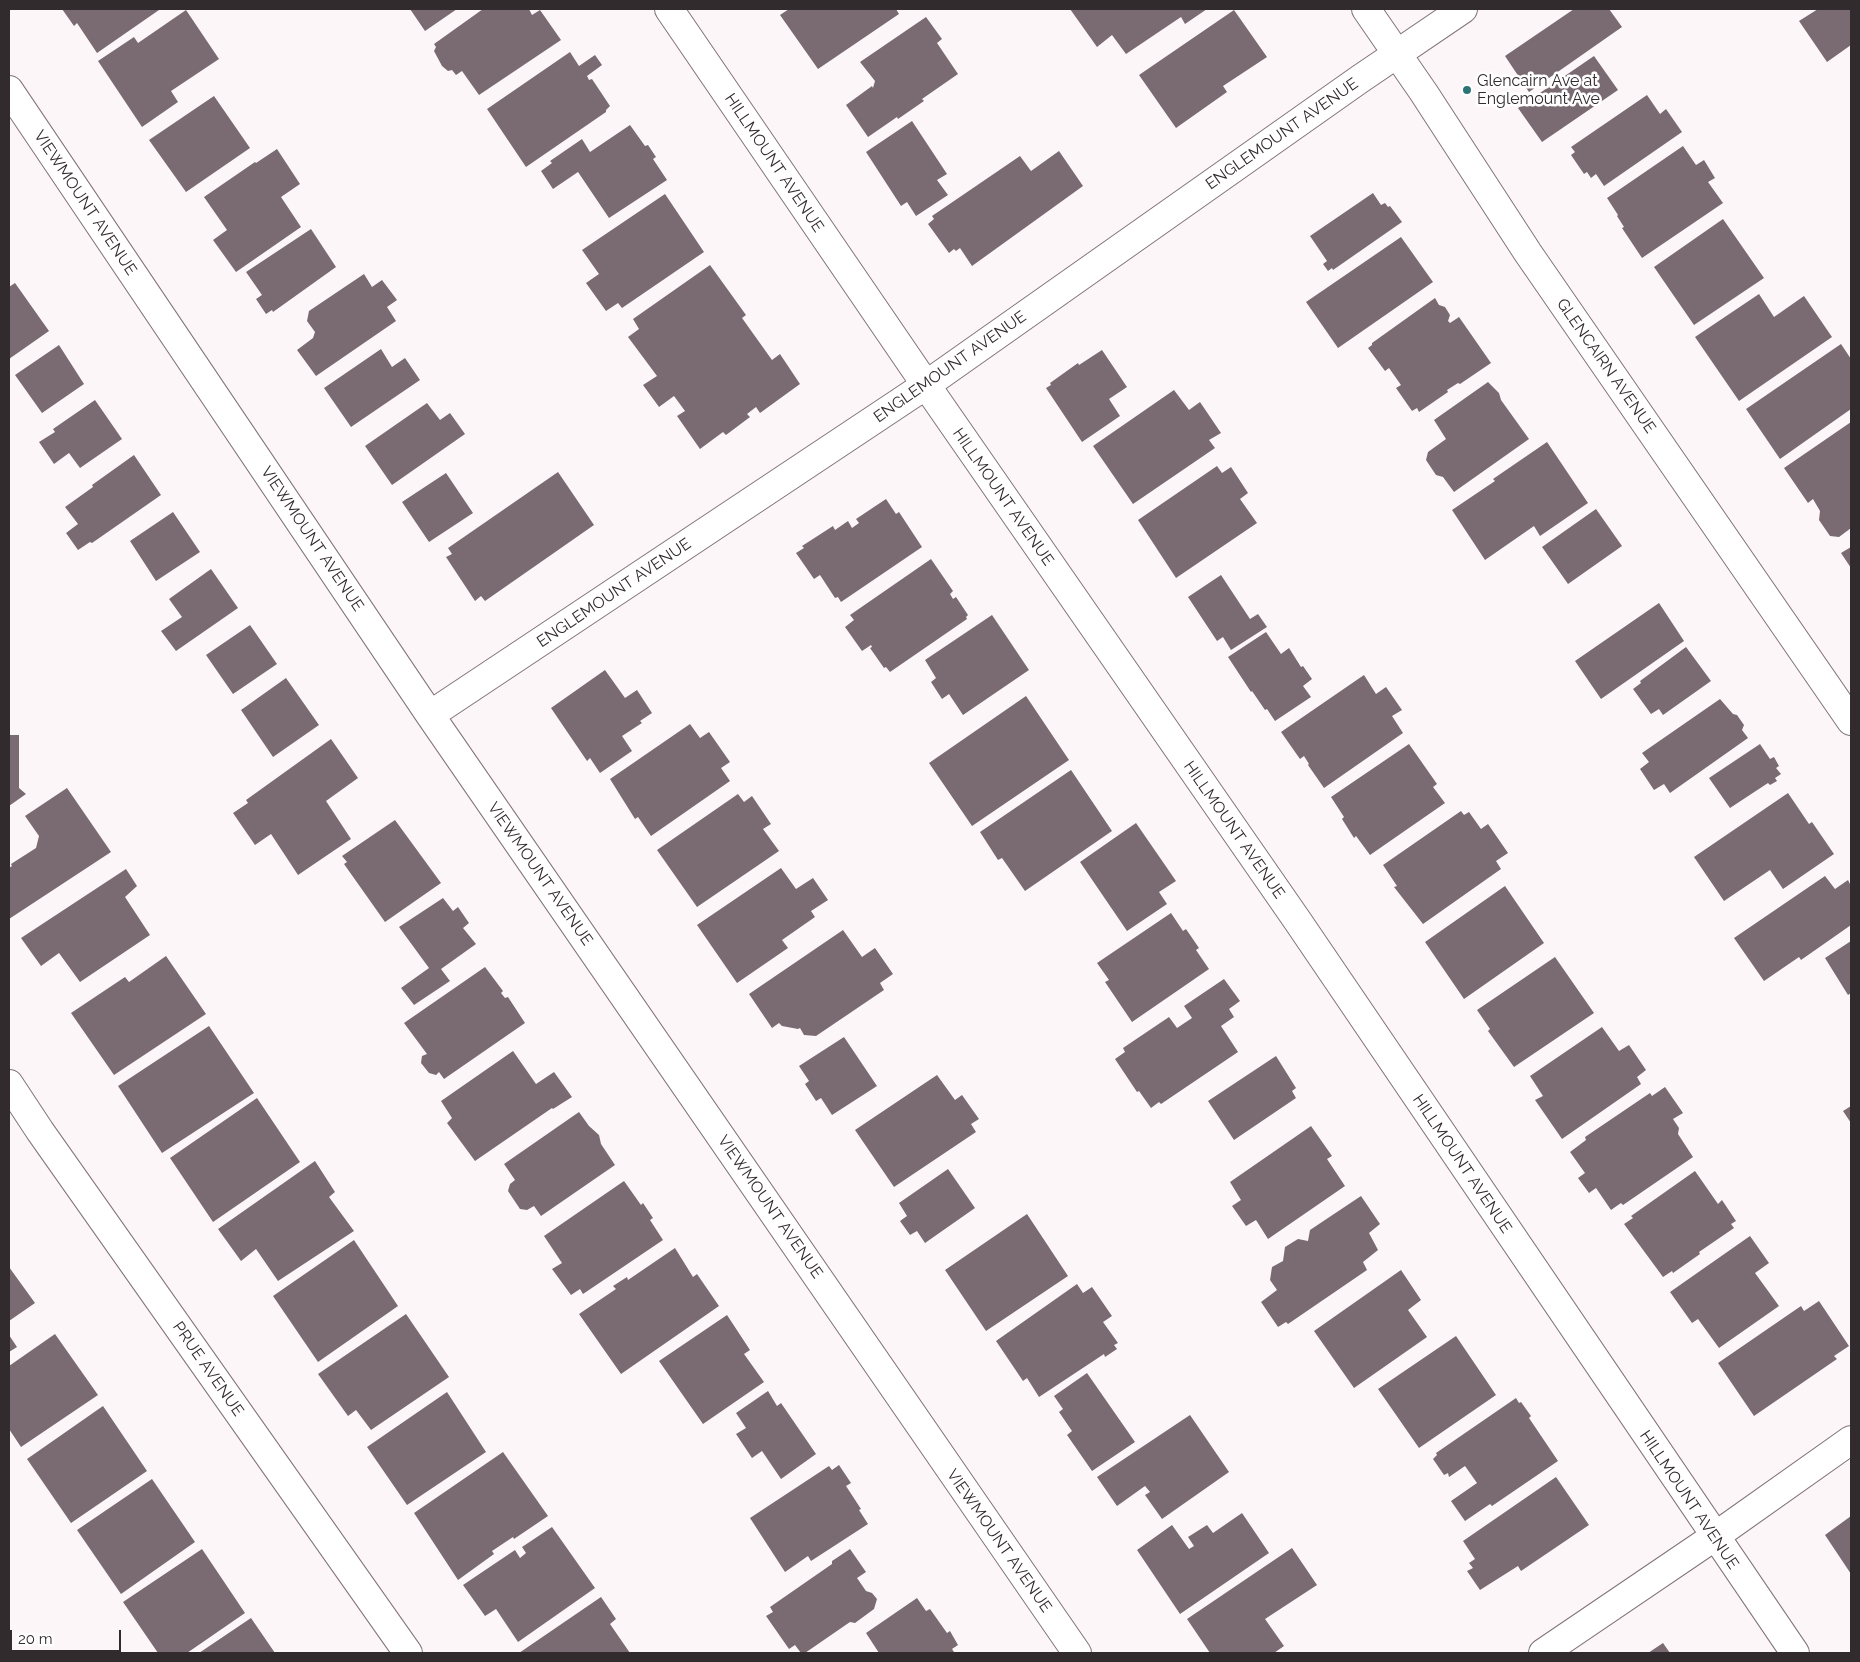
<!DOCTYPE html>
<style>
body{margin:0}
#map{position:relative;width:1860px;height:1662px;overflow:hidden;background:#fdf6f9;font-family:Raleway,sans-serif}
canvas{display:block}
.frame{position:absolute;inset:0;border:10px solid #322b2e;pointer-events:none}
.scale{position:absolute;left:10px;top:1630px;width:111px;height:22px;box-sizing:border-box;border:2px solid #322b2e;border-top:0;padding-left:6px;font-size:15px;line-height:18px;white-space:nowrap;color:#322b2e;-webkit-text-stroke:4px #fff;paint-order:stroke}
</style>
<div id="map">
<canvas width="1860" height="1662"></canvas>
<div class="frame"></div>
<div class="scale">20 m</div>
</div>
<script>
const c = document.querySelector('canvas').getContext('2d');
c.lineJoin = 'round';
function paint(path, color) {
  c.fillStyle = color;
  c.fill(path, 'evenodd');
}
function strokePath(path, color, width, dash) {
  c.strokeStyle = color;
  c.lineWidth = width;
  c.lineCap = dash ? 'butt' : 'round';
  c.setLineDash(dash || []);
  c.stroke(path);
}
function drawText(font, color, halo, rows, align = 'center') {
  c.font = font + ' Raleway,sans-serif';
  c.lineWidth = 5;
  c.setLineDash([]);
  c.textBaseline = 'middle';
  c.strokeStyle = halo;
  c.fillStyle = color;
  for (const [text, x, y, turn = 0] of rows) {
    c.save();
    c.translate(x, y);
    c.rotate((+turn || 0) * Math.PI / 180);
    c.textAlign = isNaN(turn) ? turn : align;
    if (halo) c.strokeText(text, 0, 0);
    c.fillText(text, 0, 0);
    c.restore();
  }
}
const building = new Path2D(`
 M 62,9 L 158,9 L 159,10 L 97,53 L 77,23 L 74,26 Z
 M 410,9 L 457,9 L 425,31 Z
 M 483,9 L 529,9 L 532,15 L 540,10 L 561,40 L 479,95 L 462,71 L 456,75 L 452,70 L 448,71 L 442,66 L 434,51 L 436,47 L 434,44 Z
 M 789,9 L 896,9 L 899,14 L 818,69 L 780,15 Z
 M 1070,9 L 1207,9 L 1185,24 L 1181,17 L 1126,54 L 1112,35 L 1097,47 Z
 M 1574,9 L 1609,9 L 1622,27 L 1529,92 L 1505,56 Z
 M 1818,9 L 1851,9 L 1851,45 L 1827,62 L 1799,21 Z
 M 186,10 L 219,59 L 171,91 L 178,102 L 142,127 L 98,61 L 134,37 L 138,43 Z
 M 1234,10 L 1267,57 L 1223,86 L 1227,92 L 1176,128 L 1139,75 Z
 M 926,17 L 942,39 L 937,43 L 958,74 L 922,99 L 924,101 L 898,119 L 897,117 L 868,137 L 846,105 L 872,86 L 873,88 L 875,81 L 860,62 Z
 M 570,52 L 579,66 L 595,55 L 602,65 L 587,76 L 589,80 L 592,79 L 610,106 L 606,110 L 606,112 L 526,167 L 487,109 Z
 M 1594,56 L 1618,90 L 1542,142 L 1518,108 Z
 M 1647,95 L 1660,114 L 1666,109 L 1682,132 L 1604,186 L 1596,174 L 1591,178 L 1587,172 L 1584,174 L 1571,155 L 1575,152 L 1571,147 Z
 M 214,96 L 250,148 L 186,192 L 149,140 Z
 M 912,121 L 947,174 L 937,180 L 948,195 L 916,216 L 907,202 L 901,206 L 866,152 Z
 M 630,125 L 645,146 L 648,145 L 656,157 L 653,159 L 667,180 L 609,218 L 578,172 L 553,189 L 541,171 L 552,163 L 550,161 L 582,139 L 590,152 Z
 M 1683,146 L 1696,165 L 1704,160 L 1715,178 L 1708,182 L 1723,203 L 1642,258 L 1622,228 L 1624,227 L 1617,216 L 1618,215 L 1607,198 Z
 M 277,149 L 300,184 L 281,197 L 301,227 L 236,272 L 213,240 L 227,230 L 204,197 L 255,162 L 256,163 Z
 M 1059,151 L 1083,186 L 972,266 L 960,248 L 956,251 L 954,249 L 949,253 L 928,224 L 934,219 L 932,216 L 1020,156 L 1031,171 Z
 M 1373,193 L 1381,205 L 1385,203 L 1388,207 L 1390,206 L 1402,222 L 1333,270 L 1332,268 L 1328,271 L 1323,264 L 1327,261 L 1310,236 Z
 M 665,194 L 704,252 L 622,308 L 618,303 L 606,311 L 586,283 L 599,274 L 582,250 Z
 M 1723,219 L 1764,278 L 1694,325 L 1654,267 Z
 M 311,229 L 336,267 L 273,312 L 272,310 L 266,314 L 256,299 L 262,295 L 246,272 Z
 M 1401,237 L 1433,282 L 1338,348 L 1306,302 Z
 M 710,265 L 746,315 L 742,318 L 772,360 L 780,354 L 800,384 L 760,413 L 756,407 L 747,414 L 750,417 L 726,435 L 723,432 L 700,449 L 677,416 L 685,411 L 674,396 L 659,407 L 643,385 L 657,376 L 628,337 L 639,329 L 633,319 Z
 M 364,274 L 372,287 L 382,280 L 397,300 L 387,307 L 396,321 L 316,376 L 297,350 L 313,338 L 315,332 L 307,321 L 309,311 Z
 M 15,283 L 49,331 L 9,359 L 9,287 Z
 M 1759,294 L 1774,317 L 1804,296 L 1832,337 L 1739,401 L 1695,337 Z
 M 1435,298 L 1439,305 L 1445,307 L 1450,315 L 1448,321 L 1450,323 L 1459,317 L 1491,363 L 1460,384 L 1458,383 L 1447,390 L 1448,392 L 1419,412 L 1417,408 L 1412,411 L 1396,388 L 1401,385 L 1389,368 L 1385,371 L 1368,348 L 1372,345 L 1372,343 Z
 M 1841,344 L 1851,359 L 1851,409 L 1780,459 L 1746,409 Z
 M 59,345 L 84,384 L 42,413 L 15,375 Z
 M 381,349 L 392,367 L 405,358 L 420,380 L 351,427 L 324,388 Z
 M 1102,350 L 1127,387 L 1109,399 L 1120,416 L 1082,442 L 1046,388 L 1051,385 L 1050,383 L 1078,363 L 1079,365 Z
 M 1488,382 L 1499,393 L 1501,400 L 1529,439 L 1454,492 L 1443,477 L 1436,475 L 1426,460 L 1428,452 L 1446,439 L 1434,420 Z
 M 1174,390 L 1189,410 L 1200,402 L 1221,433 L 1209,440 L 1215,448 L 1133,504 L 1093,446 Z
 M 95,400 L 122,439 L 80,468 L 69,453 L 54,464 L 39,442 L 55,432 L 53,429 Z
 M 427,403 L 440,420 L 450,413 L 465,434 L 392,485 L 365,446 Z
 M 1851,422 L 1851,528 L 1839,537 L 1830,536 L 1819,520 L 1820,511 L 1813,499 L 1808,503 L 1784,468 Z
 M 1547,442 L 1588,503 L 1540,536 L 1534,526 L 1485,560 L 1452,510 L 1495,481 L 1493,479 Z
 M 134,455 L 161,495 L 92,543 L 90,542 L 78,550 L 66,533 L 78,524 L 65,507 L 93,487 L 92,485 Z
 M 1217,466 L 1222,473 L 1231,467 L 1248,493 L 1240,499 L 1257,523 L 1176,578 L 1138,520 Z
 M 558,472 L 594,525 L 485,601 L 481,596 L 475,601 L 446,557 L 452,554 L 448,548 Z
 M 446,473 L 473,513 L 429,542 L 402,502 Z
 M 886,499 L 896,514 L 899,512 L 922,547 L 841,602 L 838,597 L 835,598 L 820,575 L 814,579 L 796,553 L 804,548 L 802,546 L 833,526 L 835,530 L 848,521 L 852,528 L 859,523 L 856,519 Z
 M 1596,509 L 1622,546 L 1568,584 L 1542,547 Z
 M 173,512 L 200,552 L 156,581 L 130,541 Z
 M 1851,547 L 1851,568 L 1841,553 Z
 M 931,559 L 953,591 L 950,594 L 953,599 L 956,597 L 968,615 L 966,617 L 967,619 L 890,672 L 886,667 L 884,668 L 870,648 L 872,647 L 871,645 L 862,651 L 845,627 L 854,620 L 850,615 Z
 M 211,569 L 238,608 L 176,651 L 161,631 L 182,617 L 169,599 Z
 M 1221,575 L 1250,619 L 1258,614 L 1267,627 L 1231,650 L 1223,637 L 1217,641 L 1188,597 Z
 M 1659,603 L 1684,641 L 1601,699 L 1575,661 Z
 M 992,615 L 1029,670 L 963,715 L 949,694 L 942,699 L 931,682 L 936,678 L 925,660 Z
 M 250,625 L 277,664 L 233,694 L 206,655 Z
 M 1266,632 L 1281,654 L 1289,648 L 1301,667 L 1303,666 L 1312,679 L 1303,686 L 1311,697 L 1275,721 L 1267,709 L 1265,710 L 1252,691 L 1251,692 L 1228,657 Z
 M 1686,647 L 1711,681 L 1663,715 L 1659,709 L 1651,714 L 1633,689 L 1641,683 L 1640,681 Z
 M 605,670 L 625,698 L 637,690 L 652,713 L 640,721 L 642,723 L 622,736 L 632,751 L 600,773 L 590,758 L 587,761 L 551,708 Z
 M 1364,675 L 1376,694 L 1386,687 L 1402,710 L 1392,716 L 1403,733 L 1324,788 L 1308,765 L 1309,764 L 1304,756 L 1300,759 L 1281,732 Z
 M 286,678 L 319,725 L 273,757 L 241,710 Z
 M 1026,696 L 1069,760 L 972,826 L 929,763 Z
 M 1720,699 L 1733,714 L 1737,715 L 1744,725 L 1742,730 L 1748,738 L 1670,793 L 1664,784 L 1654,790 L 1640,769 L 1649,762 L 1642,753 Z
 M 690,724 L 700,738 L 709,732 L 730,762 L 721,768 L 730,781 L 651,836 L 638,817 L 635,819 L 610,779 Z
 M 9,735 L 19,735 L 19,788 L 26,794 L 9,806 Z
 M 331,739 L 358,778 L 326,801 L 351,839 L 298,875 L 271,834 L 255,845 L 233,813 L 248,803 L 246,800 Z
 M 1409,744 L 1437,784 L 1433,787 L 1445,803 L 1370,855 L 1356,836 L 1354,838 L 1342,819 L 1344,817 L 1331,797 Z
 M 1760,744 L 1770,759 L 1774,757 L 1779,766 L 1776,768 L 1781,774 L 1775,778 L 1777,781 L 1770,785 L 1768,783 L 1730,808 L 1709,778 Z
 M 1071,770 L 1112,831 L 1025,891 L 1002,858 L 998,860 L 980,832 Z
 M 67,788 L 111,852 L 9,919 L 9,868 L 12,866 L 11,864 L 36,848 L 39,836 L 25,816 Z
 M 1788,793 L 1809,824 L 1812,822 L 1834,854 L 1783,889 L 1770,870 L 1724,901 L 1694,857 Z
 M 738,794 L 744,802 L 752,796 L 771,824 L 763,829 L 779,851 L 697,907 L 657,850 Z
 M 1461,811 L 1464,815 L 1469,812 L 1481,829 L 1488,824 L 1508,853 L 1496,861 L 1501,869 L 1423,924 L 1394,887 L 1397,886 L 1383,865 Z
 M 395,820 L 441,883 L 385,922 L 344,864 L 347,862 L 342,856 Z
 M 1136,823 L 1176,881 L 1159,892 L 1167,904 L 1127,931 L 1080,862 Z
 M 781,868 L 796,889 L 813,878 L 828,900 L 811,911 L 815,917 L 782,940 L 788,948 L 737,983 L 697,925 Z
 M 126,869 L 137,886 L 125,897 L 150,935 L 80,982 L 59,953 L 41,966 L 21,938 Z
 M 1825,876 L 1835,889 L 1848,880 L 1851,886 L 1851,925 L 1801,960 L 1799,957 L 1764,981 L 1734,938 Z
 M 1505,886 L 1544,943 L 1464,999 L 1425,942 Z
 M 443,898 L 453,911 L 458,907 L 469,923 L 463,928 L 476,944 L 441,969 L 450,981 L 414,1005 L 401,988 L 429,968 L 399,927 Z
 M 1171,913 L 1183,931 L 1186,929 L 1199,948 L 1196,950 L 1209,969 L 1132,1022 L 1105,982 L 1109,980 L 1097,963 Z
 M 843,930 L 862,957 L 875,948 L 893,974 L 880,983 L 884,990 L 816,1036 L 804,1035 L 800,1028 L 798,1029 L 782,1026 L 779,1023 L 772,1028 L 749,994 Z
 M 1851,941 L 1851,993 L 1848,995 L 1825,958 Z
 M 166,956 L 206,1014 L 114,1075 L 71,1013 L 125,977 L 129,982 Z
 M 1555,957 L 1594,1013 L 1514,1067 L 1488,1031 L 1490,1029 L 1477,1010 Z
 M 485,967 L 503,991 L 501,993 L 505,998 L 508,997 L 525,1023 L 444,1079 L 439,1072 L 436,1075 L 429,1073 L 421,1063 L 422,1056 L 427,1054 L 404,1023 Z
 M 1224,979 L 1240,1001 L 1229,1009 L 1234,1017 L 1221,1026 L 1238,1052 L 1161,1104 L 1159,1102 L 1151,1108 L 1139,1091 L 1137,1092 L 1115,1059 L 1125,1052 L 1123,1048 L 1169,1017 L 1177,1028 L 1192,1018 L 1184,1006 Z
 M 209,1026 L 254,1093 L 162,1153 L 118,1086 Z
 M 1602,1027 L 1619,1051 L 1629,1045 L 1646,1070 L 1637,1077 L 1641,1084 L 1562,1139 L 1535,1100 L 1543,1096 L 1530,1076 Z
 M 844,1037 L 877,1086 L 832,1115 L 821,1098 L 816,1101 L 805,1084 L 809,1081 L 799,1066 Z
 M 513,1051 L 536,1084 L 554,1072 L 572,1097 L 553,1109 L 552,1108 L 475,1161 L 447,1123 L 452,1118 L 441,1101 Z
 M 1276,1056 L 1296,1088 L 1292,1091 L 1296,1098 L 1234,1140 L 1208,1101 Z
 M 937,1075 L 955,1100 L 962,1095 L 979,1119 L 971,1124 L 976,1132 L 894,1187 L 855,1130 Z
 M 1665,1087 L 1683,1113 L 1673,1119 L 1679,1128 L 1678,1134 L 1693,1157 L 1623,1205 L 1621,1203 L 1611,1210 L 1596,1188 L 1589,1193 L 1578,1178 L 1585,1173 L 1570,1152 L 1586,1140 L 1585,1137 L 1650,1093 L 1652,1096 Z
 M 257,1098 L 300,1162 L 213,1222 L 170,1158 Z
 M 1851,1106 L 1851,1123 L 1843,1111 Z
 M 579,1112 L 589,1126 L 599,1135 L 601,1144 L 615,1165 L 541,1216 L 534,1206 L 527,1210 L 520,1209 L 508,1191 L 510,1184 L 515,1180 L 504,1164 Z
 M 1311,1126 L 1332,1156 L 1327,1159 L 1345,1186 L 1268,1239 L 1256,1220 L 1246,1226 L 1232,1206 L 1241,1200 L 1230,1182 Z
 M 315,1161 L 335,1192 L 329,1197 L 354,1231 L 278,1281 L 256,1249 L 241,1261 L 218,1229 Z
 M 948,1169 L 975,1208 L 925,1243 L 917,1231 L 910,1235 L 900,1221 L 907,1216 L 899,1203 Z
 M 1695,1171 L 1718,1204 L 1722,1200 L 1736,1221 L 1731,1224 L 1734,1228 L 1699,1252 L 1700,1254 L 1673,1273 L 1672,1271 L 1663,1277 L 1624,1224 L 1633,1218 L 1631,1216 Z
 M 624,1181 L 641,1205 L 643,1203 L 653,1218 L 650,1220 L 663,1240 L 583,1294 L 580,1289 L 571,1295 L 552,1269 L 562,1263 L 544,1236 Z
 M 1361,1196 L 1380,1224 L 1369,1233 L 1378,1250 L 1363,1262 L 1367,1270 L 1288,1324 L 1286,1322 L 1278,1327 L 1261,1302 L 1277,1290 L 1270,1280 L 1272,1267 L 1283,1261 L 1285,1247 L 1298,1239 L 1308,1241 L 1310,1230 Z
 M 1027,1214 L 1068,1276 L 986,1331 L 945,1270 Z
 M 1750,1236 L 1769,1263 L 1755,1273 L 1779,1306 L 1719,1348 L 1698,1319 L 1692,1323 L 1670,1292 Z
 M 354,1240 L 398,1306 L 318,1362 L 273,1296 Z
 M 675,1248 L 693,1277 L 697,1274 L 719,1306 L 621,1374 L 579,1314 L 616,1289 L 613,1286 L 627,1277 L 628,1280 Z
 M 9,1267 L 35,1303 L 9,1321 Z
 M 1401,1270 L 1421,1300 L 1408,1310 L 1427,1337 L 1354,1388 L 1314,1331 Z
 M 1077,1284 L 1083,1293 L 1092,1287 L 1112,1316 L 1103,1322 L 1118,1343 L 1114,1345 L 1117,1349 L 1105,1357 L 1104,1354 L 1039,1397 L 1027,1378 L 1023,1381 L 996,1341 Z
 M 1819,1301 L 1849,1346 L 1834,1356 L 1837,1359 L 1754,1416 L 1718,1363 L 1801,1306 L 1804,1311 Z
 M 406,1314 L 449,1377 L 371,1430 L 356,1410 L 348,1416 L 318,1374 Z
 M 727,1315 L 750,1350 L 744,1354 L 764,1382 L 703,1424 L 659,1361 Z
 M 55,1334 L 98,1395 L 21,1447 L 9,1429 L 9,1366 Z
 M 9,1335 L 17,1347 L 9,1352 Z
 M 1456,1336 L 1496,1395 L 1419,1448 L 1378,1389 Z
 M 1087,1373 L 1135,1442 L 1092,1471 L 1067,1435 L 1072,1431 L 1059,1412 L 1063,1409 L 1054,1396 Z
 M 768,1391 L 777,1406 L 781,1403 L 816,1454 L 781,1479 L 762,1451 L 752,1458 L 736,1434 L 746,1428 L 736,1413 Z
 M 447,1392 L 486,1452 L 407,1505 L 367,1447 Z
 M 1516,1398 L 1519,1403 L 1521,1402 L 1531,1416 L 1529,1418 L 1558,1461 L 1492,1506 L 1490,1504 L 1465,1521 L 1451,1501 L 1477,1483 L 1465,1466 L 1449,1477 L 1448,1473 L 1444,1475 L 1433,1459 L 1437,1455 L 1436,1453 Z
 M 103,1406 L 147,1471 L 71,1523 L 27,1459 Z
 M 1190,1415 L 1229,1472 L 1162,1519 L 1145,1495 L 1150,1492 L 1145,1486 L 1117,1506 L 1097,1477 Z
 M 503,1452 L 548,1516 L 514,1539 L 513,1537 L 492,1551 L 494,1554 L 458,1580 L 414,1513 Z
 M 839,1465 L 851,1483 L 846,1486 L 861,1509 L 859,1510 L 868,1524 L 811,1561 L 808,1556 L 785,1572 L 750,1518 L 829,1466 L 832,1470 Z
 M 1556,1477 L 1589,1525 L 1521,1571 L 1518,1566 L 1480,1590 L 1467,1571 L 1473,1568 L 1469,1563 L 1475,1559 L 1463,1541 Z
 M 152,1479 L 195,1542 L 121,1594 L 77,1530 Z
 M 1242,1513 L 1269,1553 L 1180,1614 L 1137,1550 L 1172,1525 L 1189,1549 L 1194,1546 L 1188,1537 L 1207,1525 L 1213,1533 Z
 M 1851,1516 L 1851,1574 L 1825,1535 Z
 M 552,1527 L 595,1588 L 518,1642 L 496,1609 L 485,1616 L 463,1585 L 515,1550 L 520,1558 L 526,1553 L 522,1547 Z
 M 1292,1548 L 1317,1585 L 1265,1619 L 1284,1646 L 1274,1653 L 1210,1653 L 1187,1619 Z
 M 202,1549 L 245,1613 L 187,1653 L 158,1653 L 123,1602 Z
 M 850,1549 L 866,1572 L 857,1578 L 866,1591 L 872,1593 L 877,1599 L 874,1609 L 855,1623 L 850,1622 L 805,1653 L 801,1653 L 795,1645 L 789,1649 L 766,1616 L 773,1612 L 770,1607 L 832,1564 L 832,1561 Z
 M 601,1597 L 616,1619 L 610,1624 L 630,1653 L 519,1653 Z
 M 917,1598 L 926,1611 L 930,1609 L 947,1633 L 950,1631 L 958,1645 L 952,1649 L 954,1652 L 879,1653 L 866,1633 Z
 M 251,1618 L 275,1653 L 199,1653 Z
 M 1663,1643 L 1670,1653 L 1648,1653 Z`);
const street = new Path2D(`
 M 669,9 L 926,385 L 1297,920 L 1795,1653
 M 9,90 L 430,715 L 1077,1653
 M 430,715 L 926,385 L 1360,79 L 1463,9
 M 9,1084 L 40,1131 L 408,1653
 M 1543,1653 L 1714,1537 L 1851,1440`);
const secondary = new Path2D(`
 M 1366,9 L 1424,93 L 1528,253 L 1851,721`);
const markers = [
 [1467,90,5,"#2b7578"]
];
const poiNames = [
 ["Glencairn Ave at",1477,81],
 ["Englemount Ave",1477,99]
];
const streetNames = [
 ["ENGLEMOUNT AVENUE",1282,134,-35],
 ["HILLMOUNT AVENUE",774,163,56],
 ["VIEWMOUNT AVENUE",85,203,56],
 ["GLENCAIRN AVENUE",1606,366,55],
 ["ENGLEMOUNT AVENUE",950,367,-35],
 ["HILLMOUNT AVENUE",1003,497,55],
 ["VIEWMOUNT AVENUE",312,539,56],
 ["ENGLEMOUNT AVENUE",614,593,-34],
 ["HILLMOUNT AVENUE",1234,830,55],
 ["VIEWMOUNT AVENUE",540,874,55],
 ["HILLMOUNT AVENUE",1462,1164,56],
 ["VIEWMOUNT AVENUE",770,1207,55],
 ["PRUE AVENUE",208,1369,55],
 ["HILLMOUNT AVENUE",1689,1500,56],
 ["VIEWMOUNT AVENUE",999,1541,55]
];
paint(building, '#796b71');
strokePath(street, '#817379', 30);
strokePath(secondary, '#817379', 30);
strokePath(street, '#fff', 28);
strokePath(secondary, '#fff', 28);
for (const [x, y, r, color] of markers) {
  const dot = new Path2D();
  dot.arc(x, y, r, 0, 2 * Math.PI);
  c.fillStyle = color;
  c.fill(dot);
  strokePath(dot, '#fff', 2);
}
drawText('16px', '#322b2e', '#fff', poiNames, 'left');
drawText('16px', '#322b2e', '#fff', streetNames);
</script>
